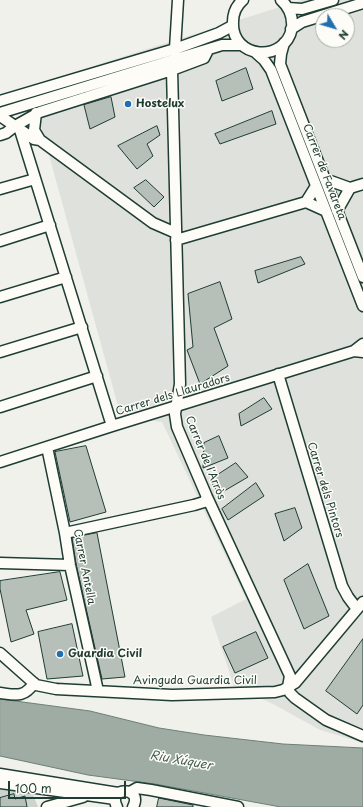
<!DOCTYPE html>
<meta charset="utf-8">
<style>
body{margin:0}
#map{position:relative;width:363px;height:807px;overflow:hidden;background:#f0f1eb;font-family:"Playpen Sans",sans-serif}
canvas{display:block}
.north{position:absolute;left:315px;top:8px;width:40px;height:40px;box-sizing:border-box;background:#fdfcf7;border:1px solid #a4b0a9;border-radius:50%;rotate:128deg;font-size:11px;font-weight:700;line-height:16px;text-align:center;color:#1f3d34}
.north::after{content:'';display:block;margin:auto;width:14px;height:18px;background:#1f6fb2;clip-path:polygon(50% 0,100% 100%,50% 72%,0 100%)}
.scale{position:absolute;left:8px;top:781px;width:118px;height:18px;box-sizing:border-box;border:2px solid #1f3d34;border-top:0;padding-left:5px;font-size:12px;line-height:14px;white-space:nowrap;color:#1f3d34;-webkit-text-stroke:3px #fdfcf7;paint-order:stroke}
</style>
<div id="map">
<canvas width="363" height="807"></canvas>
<div class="north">N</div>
<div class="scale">100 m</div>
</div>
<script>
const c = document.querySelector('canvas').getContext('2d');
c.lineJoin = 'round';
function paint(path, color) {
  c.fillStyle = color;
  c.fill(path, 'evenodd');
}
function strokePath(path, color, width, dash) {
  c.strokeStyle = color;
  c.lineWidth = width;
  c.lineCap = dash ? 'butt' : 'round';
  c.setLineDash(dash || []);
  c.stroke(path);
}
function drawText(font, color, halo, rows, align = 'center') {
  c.font = font + ' "Playpen Sans",sans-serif';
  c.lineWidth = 3;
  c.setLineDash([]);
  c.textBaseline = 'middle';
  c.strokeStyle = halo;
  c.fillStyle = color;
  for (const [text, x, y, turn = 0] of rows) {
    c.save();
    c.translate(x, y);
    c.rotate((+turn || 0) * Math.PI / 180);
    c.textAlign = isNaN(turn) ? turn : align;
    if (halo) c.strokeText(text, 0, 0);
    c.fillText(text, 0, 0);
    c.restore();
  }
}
const built = new Path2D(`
 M 302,0 L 363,0 L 363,743 L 320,730 L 275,705 L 234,686 L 211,617 L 246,599 L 162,422 L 121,417 L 30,86 ZM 323,16 L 347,16 L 347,40 L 323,40 Z`);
const green = new Path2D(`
 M 0,789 L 32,792 L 38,807 L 0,807 Z`);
const water = new Path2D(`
 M 0,699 L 90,711 L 159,728 L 204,735 L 283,744 L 363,748 L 363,807 L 281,807 L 155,784 L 88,775 L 0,756 Z`);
const building = new Path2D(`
 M 246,68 L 253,89 L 222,101 L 216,81 Z
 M 111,97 L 115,117 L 90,129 L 84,105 Z
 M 272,111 L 276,124 L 220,144 L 215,134 Z
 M 157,126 L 160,135 L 147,144 L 153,156 L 137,169 L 118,146 Z
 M 146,180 L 164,197 L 154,207 L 134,188 Z
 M 301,257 L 305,264 L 258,283 L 255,271 Z
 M 220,282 L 232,319 L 214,328 L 228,366 L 200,384 L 187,350 L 193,347 L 188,294 Z
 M 264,398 L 272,409 L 241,426 L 239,414 Z
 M 219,436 L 228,458 L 203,468 L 204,443 Z
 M 86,446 L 106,512 L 70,522 L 55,452 Z
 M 236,463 L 248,477 L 219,494 L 210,480 Z
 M 256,483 L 264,496 L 228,520 L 222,509 Z
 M 295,508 L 302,528 L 284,541 L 275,514 Z
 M 97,533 L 125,677 L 102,679 L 76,564 L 72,538 Z
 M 308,564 L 329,616 L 304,629 L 284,580 Z
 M 60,572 L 67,600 L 26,610 L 34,634 L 11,642 L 0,589 L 0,581 Z
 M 72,624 L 83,676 L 47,679 L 38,632 Z
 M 256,632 L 268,658 L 235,673 L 223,647 Z
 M 363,639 L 363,705 L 357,714 L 326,691 Z
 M 14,794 L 15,799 L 25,796 L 27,807 L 0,807 L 0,798 Z
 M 159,798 L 193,805 L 193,807 L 157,807 Z`);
const minor = new Path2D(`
 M 243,0 C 237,5 233,13 233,22 C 231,59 285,64 292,28 C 293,17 289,7 281,0
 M 288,8 L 302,9 L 333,0
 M 291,29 L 302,22 L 363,3
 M 284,43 L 281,54 L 280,64 L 363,277
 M 175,49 L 178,0
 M 255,52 L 264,60 L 271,70 L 363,306
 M 172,70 L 180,384 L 175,414 L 177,427 L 207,497 L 290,676 L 288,687 L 290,693 L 295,698 L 326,720 L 363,736
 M 0,101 L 175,49 L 219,33 L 232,26
 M 0,113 L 222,45 L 242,45
 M 36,113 L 34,130 L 40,140
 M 0,116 L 34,139 L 40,140 L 153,223 L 176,233
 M 20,130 L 112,426
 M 0,135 L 6,133 L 15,126 L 40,112 L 172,70 L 204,58 L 207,52
 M 325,179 L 350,188 L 337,211
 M 316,186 L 306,202 L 326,211
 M 350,188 L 363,184
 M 0,189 L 35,179
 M 176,240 L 306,202
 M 0,241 L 50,225
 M 0,297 L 66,277
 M 363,344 L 354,351 L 363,352
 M 0,352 L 82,327
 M 278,374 L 342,586 L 348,597 L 357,609
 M 0,407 L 97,376
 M 47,447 L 65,533 L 70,565 L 98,691
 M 0,462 L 112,426 L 354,351
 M 65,533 L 194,505 L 204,502 L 207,497
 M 0,563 L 70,565
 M 0,653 L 36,685 L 56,689 L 172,695 L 275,692 L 283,690 L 295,683 L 363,602
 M 0,693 C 16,695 24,698 34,683
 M 0,774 L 118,793
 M 0,783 L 115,799
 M 130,792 L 137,788 L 151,790 L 238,807
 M 47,807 L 83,797
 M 117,807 C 106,786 144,786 133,807`);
const markers = [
 [128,104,4,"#1f6fb2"],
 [60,654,4,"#1f6fb2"]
];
const poiNames = [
 ["Hostelux",136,104],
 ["Guardia Civil",68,654]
];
const streetNames = [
 ["Carrer de Favareta",324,172,69],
 ["Carrer dels Llauradors",173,395,-17],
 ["Carrer de l'Arròs",205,458,68],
 ["Carrer dels Pintors",325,490,73],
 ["Carrer Antella",84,567,79],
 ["Avinguda Guardia Civil",195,681]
];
const waterNames = [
 ["Riu Xúquer",181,761,10]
];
paint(built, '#dfe2dc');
paint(green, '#cdd3cd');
paint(water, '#9faca4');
strokePath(water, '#6c8077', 1);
paint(building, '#b6bfb8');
strokePath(building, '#1f3d34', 1);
strokePath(minor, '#1f3d34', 13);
strokePath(minor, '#fdfcf7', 10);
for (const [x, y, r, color] of markers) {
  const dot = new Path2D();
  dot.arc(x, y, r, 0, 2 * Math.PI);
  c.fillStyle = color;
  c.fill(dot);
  strokePath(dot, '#fdfcf7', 1.5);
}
drawText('bold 11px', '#1f3d34', '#fdfcf7', poiNames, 'left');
drawText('11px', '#1f3d34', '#fdfcf7', streetNames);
drawText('italic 12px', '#455e56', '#fdfcf7', waterNames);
</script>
